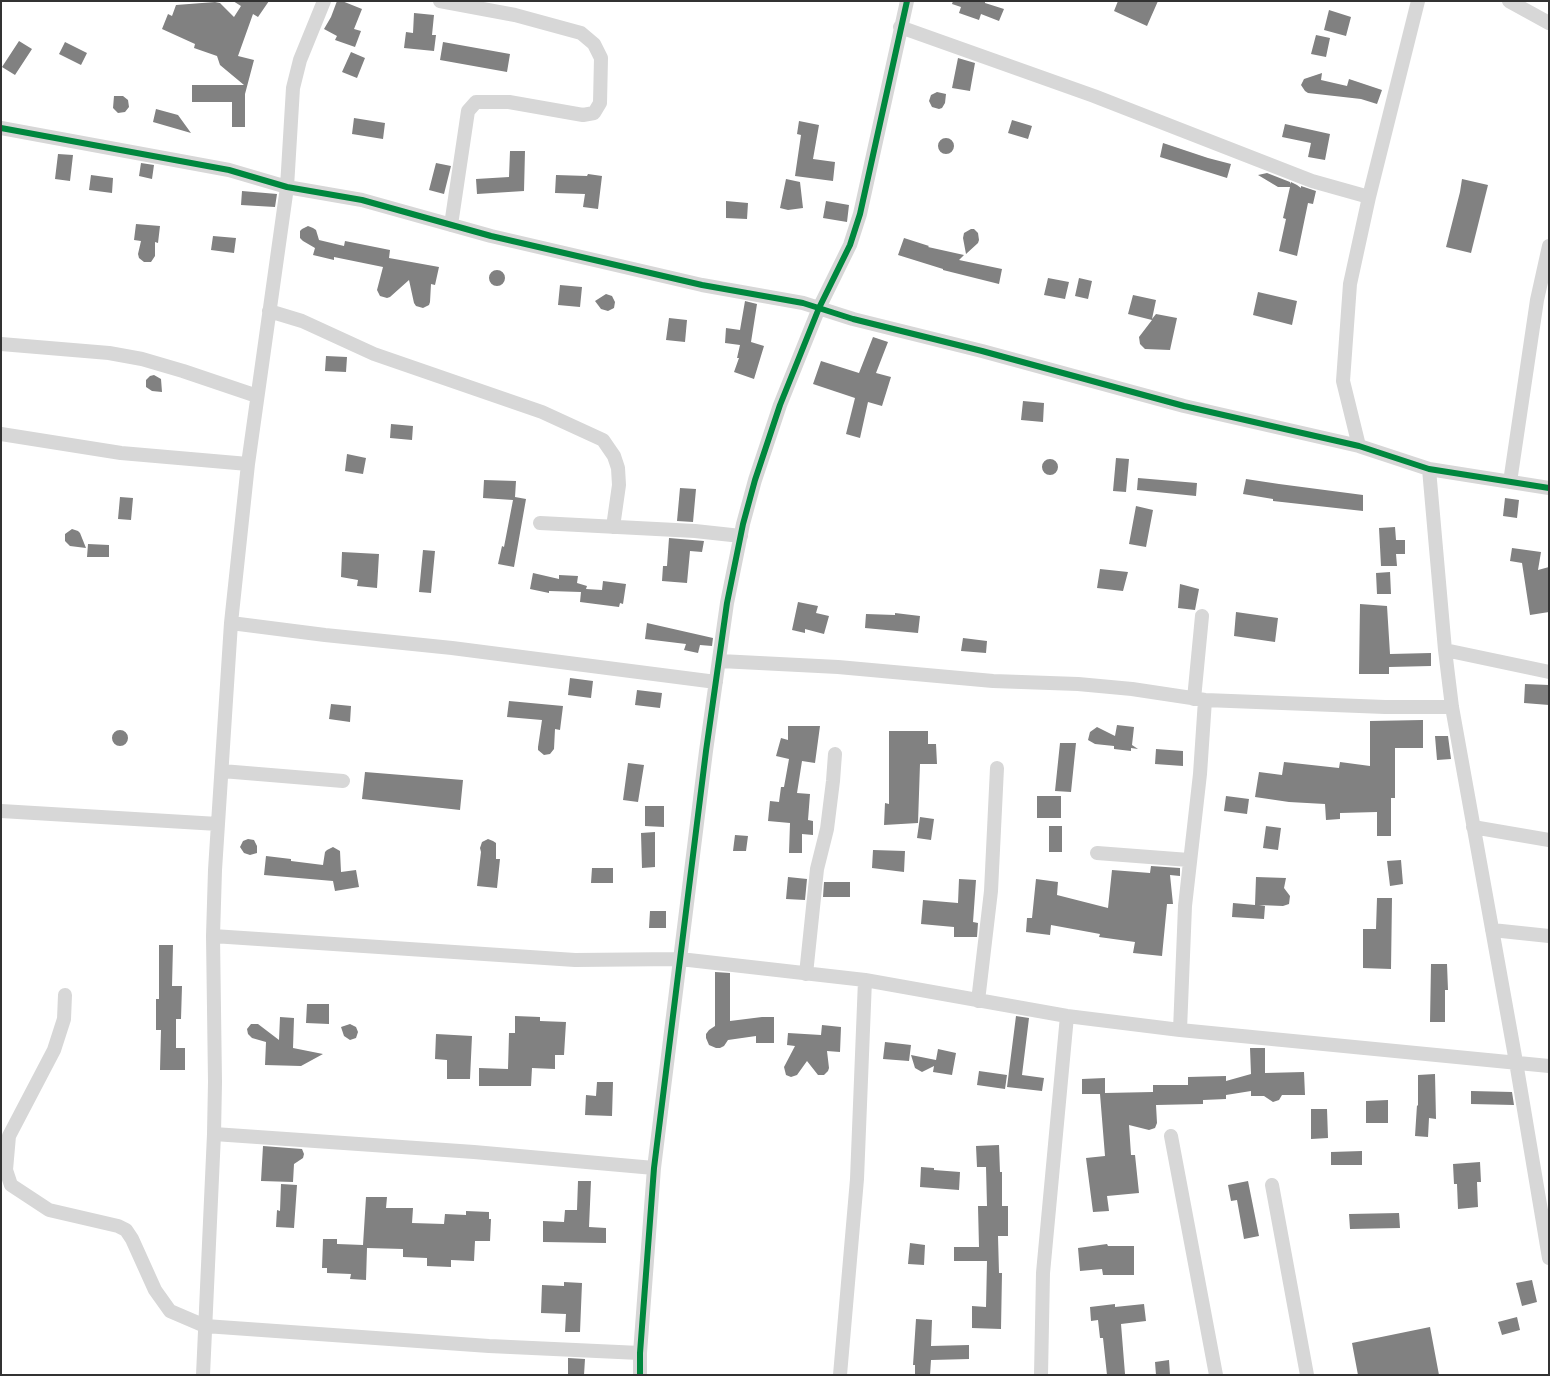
<!DOCTYPE html>
<style>
body{margin:0}
#map{position:relative;width:1550px;height:1376px;overflow:hidden;background:#fff;font-family:"DM Sans",sans-serif}
canvas{display:block}
.frame{position:absolute;inset:0;border:2px solid #333;pointer-events:none}
</style>
<div id="map">
<canvas width="1550" height="1376"></canvas>
<div class="frame"></div>
</div>
<script>
const c = document.querySelector('canvas').getContext('2d');
c.lineJoin = 'round';
function paint(path, color) {
  c.fillStyle = color;
  c.fill(path, 'evenodd');
}
function strokePath(path, color, width, dash) {
  c.strokeStyle = color;
  c.lineWidth = width;
  c.lineCap = dash ? 'butt' : 'round';
  c.setLineDash(dash || []);
  c.stroke(path);
}
const building = new Path2D(`
 M 233,1 L 269,1 L 258,17 L 253,14 L 238,56 L 254,60 L 245,94 L 245,127 L 232,127 L 232,102 L 192,102 L 192,85 L 244,85 L 220,65 L 217,56 L 194,48 L 195,44 L 162,29 L 168,14 L 172,16 L 176,5 L 215,2 L 220,3 L 234,17 L 241,6 Z
 M 337,1 L 342,1 L 362,9 L 354,29 L 361,31 L 355,47 L 335,40 L 337,36 L 324,29 L 331,17 Z
 M 953,1 L 985,1 L 985,3 L 1004,9 L 999,21 L 981,14 L 979,20 L 959,13 L 961,7 L 952,4 Z
 M 1118,1 L 1158,1 L 1147,26 L 1114,11 Z
 M 1329,10 L 1351,17 L 1346,36 L 1324,30 Z
 M 414,13 L 434,15 L 432,35 L 436,35 L 434,51 L 404,48 L 406,32 L 413,33 Z
 M 1316,35 L 1330,38 L 1326,57 L 1311,54 Z
 M 19,41 L 32,49 L 15,75 L 2,67 Z
 M 65,42 L 87,53 L 81,65 L 59,54 Z
 M 443,42 L 510,54 L 507,72 L 440,60 Z
 M 351,52 L 365,58 L 357,78 L 342,72 Z
 M 958,58 L 975,63 L 970,91 L 952,88 Z
 M 1322,73 L 1321,80 L 1347,86 L 1349,79 L 1382,90 L 1377,104 L 1361,99 L 1308,93 L 1305,91 L 1301,85 L 1304,79 Z
 M 937,92 L 946,94 L 945,103 L 942,108 L 939,109 L 932,107 L 929,101 L 931,95 Z
 M 114,96 L 123,96 L 128,100 L 129,107 L 125,112 L 118,113 L 113,108 Z
 M 156,109 L 178,115 L 191,133 L 153,122 Z
 M 354,118 L 385,123 L 383,139 L 352,134 Z
 M 1012,120 L 1032,126 L 1028,139 L 1008,133 Z
 M 799,121 L 819,125 L 813,159 L 835,162 L 833,181 L 795,176 L 801,135 L 797,134 Z
 M 1285,124 L 1330,134 L 1325,160 L 1308,157 L 1311,143 L 1282,137 Z
 M938 146a8 8 0 1 1 16 0a8 8 0 1 1-16 0Z
 M 1163,143 L 1208,158 L 1231,164 L 1227,178 L 1160,157 Z
 M 510,151 L 525,151 L 524,191 L 477,194 L 476,179 L 509,177 Z
 M 58,154 L 73,155 L 70,181 L 55,179 Z
 M 141,163 L 154,165 L 152,179 L 139,176 Z
 M 436,163 L 451,166 L 444,194 L 429,190 Z
 M 1267,173 L 1290,182 L 1291,184 L 1291,182 L 1297,185 L 1301,188 L 1301,186 L 1316,191 L 1313,204 L 1308,203 L 1297,256 L 1279,251 L 1286,219 L 1283,218 L 1290,187 L 1278,187 L 1258,175 Z
 M 588,174 L 602,176 L 598,209 L 583,207 L 585,194 L 555,193 L 556,175 L 587,176 Z
 M 91,175 L 113,178 L 112,193 L 89,190 Z
 M 786,179 L 800,182 L 803,208 L 788,210 L 780,208 Z
 M 1462,179 L 1488,185 L 1471,253 L 1446,247 L 1460,192 Z
 M 242,191 L 277,194 L 275,207 L 241,205 Z
 M 726,201 L 748,203 L 747,219 L 726,218 Z
 M 826,201 L 849,205 L 847,222 L 823,218 Z
 M 136,224 L 160,226 L 158,243 L 155,242 L 155,256 L 151,262 L 144,262 L 139,258 L 138,254 L 141,241 L 134,240 Z
 M 308,226 L 313,228 L 316,230 L 319,240 L 344,246 L 345,241 L 390,250 L 389,258 L 439,267 L 435,285 L 431,284 L 430,302 L 429,305 L 423,308 L 416,306 L 414,303 L 409,280 L 390,297 L 387,298 L 380,296 L 377,290 L 383,267 L 334,257 L 334,260 L 313,255 L 315,248 L 303,241 L 300,238 L 300,231 L 302,229 Z
 M 971,229 L 974,229 L 978,233 L 979,240 L 978,243 L 966,254 L 963,238 L 964,233 Z
 M 213,236 L 236,238 L 234,253 L 211,250 Z
 M 904,238 L 929,246 L 928,247 L 964,255 L 959,260 L 1002,269 L 999,284 L 943,270 L 943,269 L 898,255 Z
 M489 278a8 8 0 1 1 16 0a8 8 0 1 1-16 0Z
 M 1048,278 L 1069,282 L 1065,299 L 1044,295 Z
 M 1079,278 L 1092,281 L 1088,299 L 1075,296 Z
 M 560,285 L 582,287 L 580,307 L 558,305 Z
 M 1258,292 L 1297,301 L 1292,325 L 1253,315 Z
 M 606,294 L 612,296 L 615,302 L 614,308 L 608,311 L 601,309 L 595,301 Z
 M 1133,295 L 1156,300 L 1152,319 L 1156,314 L 1177,318 L 1170,350 L 1145,349 L 1140,344 L 1139,337 L 1152,320 L 1128,314 Z
 M 745,301 L 757,304 L 751,342 L 764,346 L 754,379 L 734,372 L 739,358 L 737,358 L 740,345 L 725,343 L 726,328 L 740,330 Z
 M 669,318 L 687,320 L 685,342 L 666,340 Z
 M 873,337 L 888,342 L 876,373 L 891,377 L 882,406 L 868,402 L 860,438 L 846,434 L 855,398 L 813,384 L 821,361 L 859,373 Z
 M 326,356 L 347,357 L 346,372 L 325,371 Z
 M 154,375 L 161,379 L 162,392 L 152,391 L 146,387 L 146,380 L 150,376 Z
 M 1023,401 L 1044,403 L 1043,422 L 1021,420 Z
 M 391,424 L 413,426 L 412,440 L 390,438 Z
 M 347,454 L 366,458 L 363,474 L 345,471 Z
 M 1116,458 L 1129,459 L 1126,492 L 1113,491 Z
 M1042 467a8 8 0 1 1 16 0a8 8 0 1 1-16 0Z
 M 1138,478 L 1197,483 L 1196,496 L 1137,490 Z
 M 1246,479 L 1279,484 L 1363,495 L 1363,511 L 1273,501 L 1273,499 L 1243,494 Z
 M 484,480 L 516,481 L 515,497 L 526,499 L 514,567 L 498,564 L 502,546 L 504,547 L 513,500 L 483,498 Z
 M 680,488 L 696,489 L 693,522 L 677,521 Z
 M 120,497 L 133,498 L 131,520 L 118,519 Z
 M 1505,498 L 1519,500 L 1517,518 L 1503,516 Z
 M 1136,506 L 1153,510 L 1146,547 L 1129,544 Z
 M 1395,527 L 1396,540 L 1405,540 L 1405,554 L 1396,554 L 1397,566 L 1381,566 L 1379,528 Z
 M 72,529 L 78,531 L 80,533 L 86,548 L 70,546 L 65,541 L 65,534 Z
 M 669,538 L 704,541 L 702,552 L 690,551 L 687,583 L 662,581 L 663,566 L 667,566 Z
 M 88,544 L 109,545 L 109,557 L 87,557 Z
 M 1512,548 L 1541,552 L 1538,570 L 1549,567 L 1549,612 L 1530,615 L 1522,563 L 1510,561 Z
 M 423,550 L 435,551 L 431,593 L 419,592 Z
 M 342,552 L 379,554 L 377,588 L 357,586 L 358,580 L 341,577 Z
 M 1100,569 L 1128,572 L 1123,591 L 1097,588 Z
 M 1390,572 L 1391,594 L 1377,594 L 1376,573 Z
 M 533,573 L 559,579 L 559,575 L 578,576 L 577,583 L 587,586 L 586,589 L 602,590 L 603,581 L 626,584 L 623,604 L 620,603 L 619,607 L 580,602 L 581,592 L 549,591 L 549,593 L 530,589 Z
 M 1180,584 L 1199,589 L 1195,610 L 1178,608 Z
 M 798,602 L 818,606 L 816,613 L 829,616 L 824,634 L 805,629 L 805,633 L 792,630 Z
 M 1360,604 L 1387,606 L 1390,654 L 1431,653 L 1431,666 L 1389,667 L 1389,674 L 1359,674 Z
 M 1236,612 L 1278,618 L 1275,642 L 1234,636 Z
 M 895,613 L 920,616 L 918,633 L 865,628 L 866,614 L 895,615 Z
 M 647,623 L 713,638 L 712,646 L 700,645 L 698,653 L 684,650 L 686,644 L 645,639 Z
 M 963,638 L 987,641 L 986,653 L 961,651 Z
 M 570,678 L 593,681 L 591,698 L 568,695 Z
 M 1525,684 L 1549,685 L 1549,705 L 1524,703 Z
 M 637,690 L 662,693 L 660,708 L 635,705 Z
 M 509,701 L 563,706 L 560,730 L 555,729 L 554,749 L 550,754 L 544,755 L 538,750 L 538,747 L 542,720 L 507,717 Z
 M 331,704 L 351,706 L 350,722 L 329,719 Z
 M 1423,720 L 1423,748 L 1395,748 L 1395,798 L 1391,798 L 1391,836 L 1377,836 L 1377,812 L 1340,813 L 1340,819 L 1326,820 L 1325,804 L 1289,802 L 1255,797 L 1259,772 L 1282,775 L 1284,762 L 1339,768 L 1340,762 L 1370,766 L 1370,721 Z
 M 1117,725 L 1134,727 L 1132,745 L 1138,749 L 1131,748 L 1131,751 L 1114,749 L 1114,746 L 1095,744 L 1088,740 L 1090,732 L 1097,727 L 1115,736 Z
 M 788,726 L 820,726 L 815,763 L 802,761 L 797,793 L 810,794 L 808,820 L 813,821 L 813,835 L 802,834 L 802,853 L 789,853 L 790,823 L 768,821 L 770,801 L 779,802 L 781,787 L 784,787 L 789,759 L 776,756 L 781,738 L 788,740 Z
 M112 738a8 8 0 1 1 16 0a8 8 0 1 1-16 0Z
 M 889,731 L 928,731 L 928,744 L 936,744 L 937,764 L 920,764 L 918,823 L 884,825 L 885,803 L 889,804 Z
 M 1435,736 L 1448,736 L 1451,759 L 1437,760 Z
 M 1060,743 L 1076,743 L 1071,792 L 1055,791 Z
 M 1156,749 L 1183,751 L 1183,766 L 1155,764 Z
 M 628,763 L 644,765 L 638,802 L 623,800 Z
 M 365,772 L 463,780 L 460,810 L 362,799 Z
 M 1037,796 L 1061,796 L 1061,818 L 1037,818 Z
 M 1226,796 L 1249,799 L 1247,814 L 1224,811 Z
 M 645,806 L 664,806 L 664,827 L 645,826 Z
 M 920,817 L 934,819 L 931,840 L 917,838 Z
 M 1049,826 L 1062,826 L 1062,852 L 1049,852 Z
 M 1266,826 L 1281,828 L 1278,850 L 1263,848 Z
 M 655,832 L 655,867 L 642,868 L 641,833 Z
 M 735,835 L 748,836 L 746,851 L 733,851 Z
 M 248,839 L 254,840 L 257,846 L 257,853 L 250,855 L 244,853 L 240,847 L 243,841 Z
 M 488,839 L 493,841 L 496,843 L 496,859 L 500,859 L 497,888 L 477,886 L 481,852 L 480,848 L 482,842 Z
 M 333,847 L 340,851 L 341,872 L 356,870 L 359,887 L 335,891 L 333,881 L 264,875 L 266,856 L 291,859 L 291,861 L 323,865 L 325,852 L 327,850 Z
 M 873,850 L 905,851 L 904,872 L 872,868 Z
 M 1401,860 L 1403,884 L 1390,886 L 1387,861 Z
 M 1151,866 L 1180,868 L 1180,876 L 1170,875 L 1173,904 L 1167,904 L 1162,956 L 1133,953 L 1135,942 L 1099,937 L 1100,934 L 1051,925 L 1050,935 L 1026,932 L 1027,918 L 1032,918 L 1036,879 L 1058,882 L 1057,895 L 1108,908 L 1112,870 L 1150,873 Z
 M 592,868 L 613,868 L 613,883 L 591,883 Z
 M 788,877 L 807,879 L 805,900 L 786,899 Z
 M 1256,877 L 1286,878 L 1284,888 L 1290,896 L 1289,904 L 1283,906 L 1259,905 L 1265,906 L 1264,919 L 1232,917 L 1233,903 L 1255,905 Z
 M 959,879 L 976,880 L 973,922 L 978,923 L 977,937 L 954,937 L 954,927 L 921,924 L 923,900 L 958,903 Z
 M 824,882 L 850,882 L 850,897 L 823,897 Z
 M 1377,898 L 1392,898 L 1391,969 L 1363,968 L 1363,929 L 1376,929 Z
 M 650,911 L 666,911 L 666,928 L 649,928 Z
 M 159,945 L 173,945 L 172,986 L 182,986 L 181,1019 L 176,1019 L 176,1048 L 185,1048 L 185,1070 L 160,1070 L 161,1030 L 156,1030 L 156,999 L 159,999 Z
 M 1431,964 L 1447,964 L 1448,990 L 1445,990 L 1445,1022 L 1430,1022 Z
 M 715,972 L 730,973 L 730,1021 L 762,1017 L 774,1017 L 774,1043 L 756,1043 L 756,1036 L 728,1040 L 724,1046 L 720,1048 L 716,1048 L 709,1045 L 706,1038 L 706,1034 L 709,1030 L 715,1026 Z
 M 307,1004 L 329,1004 L 329,1024 L 306,1023 Z
 M 515,1016 L 540,1017 L 540,1021 L 566,1022 L 564,1055 L 555,1055 L 555,1069 L 532,1068 L 531,1086 L 479,1086 L 479,1068 L 508,1069 L 509,1033 L 515,1033 Z
 M 1016,1016 L 1029,1018 L 1022,1075 L 1044,1078 L 1042,1091 L 1007,1087 Z
 M 280,1017 L 294,1018 L 293,1048 L 323,1054 L 301,1066 L 265,1065 L 266,1042 L 252,1038 L 248,1034 L 247,1029 L 251,1024 L 258,1024 L 279,1040 Z
 M 350,1024 L 356,1027 L 358,1032 L 356,1038 L 350,1040 L 344,1036 L 341,1027 Z
 M 822,1025 L 841,1027 L 840,1052 L 827,1051 L 829,1068 L 828,1071 L 824,1075 L 818,1075 L 807,1061 L 797,1075 L 791,1077 L 786,1075 L 784,1067 L 795,1046 L 787,1045 L 788,1033 L 821,1035 Z
 M 436,1034 L 472,1036 L 470,1079 L 447,1079 L 447,1060 L 435,1059 Z
 M 885,1042 L 911,1045 L 909,1061 L 883,1059 Z
 M 1250,1048 L 1265,1048 L 1265,1073 L 1304,1072 L 1305,1095 L 1282,1095 L 1279,1100 L 1273,1102 L 1264,1096 L 1251,1096 L 1251,1091 L 1226,1095 L 1226,1099 L 1203,1100 L 1203,1104 L 1156,1105 L 1157,1123 L 1155,1128 L 1149,1130 L 1129,1125 L 1131,1155 L 1135,1155 L 1139,1193 L 1107,1196 L 1109,1211 L 1093,1212 L 1086,1158 L 1105,1156 L 1100,1094 L 1082,1094 L 1082,1079 L 1105,1078 L 1105,1093 L 1153,1092 L 1153,1085 L 1188,1085 L 1188,1077 L 1226,1076 L 1226,1081 L 1251,1074 Z
 M 938,1049 L 956,1053 L 952,1075 L 933,1072 L 934,1066 L 922,1072 L 915,1068 L 911,1055 L 936,1060 Z
 M 979,1071 L 1007,1075 L 1005,1089 L 977,1085 Z
 M 1435,1074 L 1436,1119 L 1429,1118 L 1428,1137 L 1415,1136 L 1417,1105 L 1418,1106 L 1418,1075 Z
 M 597,1082 L 613,1082 L 612,1116 L 585,1115 L 586,1095 L 596,1096 Z
 M 1471,1091 L 1512,1092 L 1514,1105 L 1471,1104 Z
 M 1388,1100 L 1388,1123 L 1366,1123 L 1366,1101 Z
 M 1311,1109 L 1327,1109 L 1328,1138 L 1311,1139 Z
 M 999,1145 L 1000,1172 L 1002,1172 L 1002,1206 L 1008,1206 L 1008,1236 L 998,1236 L 999,1273 L 1002,1273 L 1001,1329 L 972,1328 L 972,1306 L 986,1307 L 987,1261 L 954,1261 L 954,1247 L 979,1247 L 978,1206 L 987,1206 L 986,1167 L 977,1167 L 976,1146 Z
 M 263,1146 L 302,1149 L 304,1154 L 303,1158 L 294,1164 L 293,1182 L 261,1181 Z
 M 1362,1151 L 1362,1165 L 1331,1165 L 1331,1152 Z
 M 1480,1162 L 1481,1182 L 1477,1182 L 1478,1207 L 1458,1209 L 1457,1184 L 1454,1184 L 1453,1164 Z
 M 921,1167 L 934,1168 L 934,1170 L 960,1172 L 959,1190 L 920,1187 Z
 M 578,1181 L 591,1181 L 589,1227 L 606,1228 L 606,1243 L 543,1242 L 543,1221 L 564,1222 L 565,1210 L 577,1210 Z
 M 1248,1181 L 1259,1236 L 1244,1239 L 1237,1200 L 1231,1201 L 1228,1185 Z
 M 281,1184 L 297,1185 L 294,1228 L 276,1227 L 277,1210 L 280,1211 Z
 M 366,1197 L 387,1197 L 386,1208 L 413,1208 L 412,1223 L 444,1224 L 445,1214 L 466,1215 L 466,1211 L 489,1212 L 489,1219 L 491,1219 L 490,1241 L 475,1241 L 474,1261 L 451,1260 L 451,1267 L 427,1266 L 427,1258 L 403,1257 L 403,1249 L 367,1248 L 366,1280 L 350,1279 L 351,1274 L 327,1273 L 327,1268 L 322,1268 L 323,1239 L 337,1239 L 337,1244 L 363,1245 Z
 M 1399,1213 L 1400,1228 L 1350,1229 L 1349,1214 Z
 M 910,1243 L 925,1245 L 924,1265 L 908,1264 Z
 M 1107,1244 L 1108,1246 L 1134,1246 L 1134,1275 L 1103,1275 L 1102,1269 L 1080,1271 L 1078,1248 Z
 M 1532,1280 L 1537,1302 L 1522,1306 L 1516,1283 Z
 M 564,1282 L 582,1283 L 580,1332 L 565,1332 L 566,1314 L 541,1313 L 542,1285 L 564,1286 Z
 M 1115,1304 L 1115,1307 L 1144,1304 L 1146,1321 L 1121,1324 L 1125,1374 L 1107,1375 L 1103,1338 L 1100,1338 L 1098,1320 L 1091,1321 L 1090,1307 Z
 M 1517,1317 L 1520,1330 L 1502,1335 L 1498,1322 Z
 M 916,1319 L 932,1320 L 931,1346 L 969,1345 L 969,1359 L 931,1360 L 930,1375 L 915,1375 L 915,1365 L 913,1365 Z
 M 1430,1327 L 1439,1375 L 1358,1375 L 1352,1343 Z
 M 568,1358 L 585,1359 L 584,1375 L 568,1375 Z
 M 1169,1360 L 1170,1375 L 1156,1375 L 1155,1362 Z`);
const street = new Path2D(`
 M 440,1 L 515,15 L 581,33 L 594,44 L 601,58 L 600,103 L 594,113 L 583,115 L 509,102 L 476,102 L 468,111 L 451,225
 M 1509,1 L 1549,23
 M 900,27 L 1094,96 L 1312,181 L 1369,197
 M 1,128 L 229,170 L 287,187 L 362,200 L 491,236 L 702,285 L 803,303 L 853,319 L 982,351 L 1184,406 L 1359,446 L 1429,469 L 1549,488
 M 269,311 L 302,321 L 374,354 L 542,412 L 603,440 L 614,456 L 618,468 L 619,485 L 613,527
 M 1,344 L 109,353 L 142,359 L 183,371 L 257,396
 M 1,434 L 121,453 L 248,464
 M 1359,446 L 1343,381 L 1350,284 L 1369,197 L 1418,1
 M 1429,469 L 1445,650 L 1452,707 L 1516,1062 L 1549,1258
 M 1510,482 L 1537,300 L 1549,246
 M 540,523 L 695,531 L 741,536
 M 231,623 L 325,635 L 452,648 L 716,682
 M 1445,650 L 1549,672
 M 720,661 L 838,667 L 993,681 L 1078,684 L 1132,689 L 1205,700 L 1385,707 L 1452,707
 M 1194,699 L 1202,616
 M 222,771 L 343,781
 M 1,811 L 218,824
 M 1473,827 L 1549,840
 M 1097,853 L 1189,860
 M 1492,930 L 1549,936
 M 213,936 L 575,960 L 680,959 L 865,980 L 1067,1016 L 1180,1030 L 1549,1066
 M 806,974 L 817,869 L 827,829 L 833,781 L 835,754
 M 65,995 L 64,1019 L 54,1050 L 9,1136 L 6,1170 L 11,1185 L 49,1210 L 118,1226 L 126,1230 L 132,1239 L 155,1290 L 170,1311 L 205,1326 L 489,1346 L 640,1353
 M 978,1001 L 991,891 L 997,768
 M 1180,1030 L 1185,906 L 1200,774 L 1205,700
 M 214,1134 L 474,1152 L 654,1168
 M 1171,1136 L 1216,1375
 M 1272,1185 L 1307,1375
 M 203,1375 L 214,1134 L 215,1082 L 213,936 L 215,870 L 231,623 L 248,464 L 287,187 L 293,88 L 300,60 L 324,1
 M 640,1375 L 640,1353 L 654,1168 L 706,751 L 727,603 L 743,524 L 755,480 L 780,405 L 819,308 L 850,245 L 860,214 L 907,1
 M 840,1375 L 857,1179 L 865,980
 M 1041,1375 L 1043,1273 L 1067,1016`);
const cycleway = new Path2D(`
 M 1,128 L 229,170 L 287,187 L 362,200 L 491,236 L 702,285 L 803,303 L 853,319 L 982,351 L 1184,406 L 1359,446 L 1429,469 L 1549,488
 M 640,1375 L 640,1353 L 654,1168 L 706,751 L 727,603 L 743,524 L 755,480 L 780,405 L 819,308 L 850,245 L 860,214 L 907,1`);
paint(building, '#818181');
strokePath(street, '#d7d7d7', 14);
strokePath(cycleway, '#00873e', 6);
</script>
